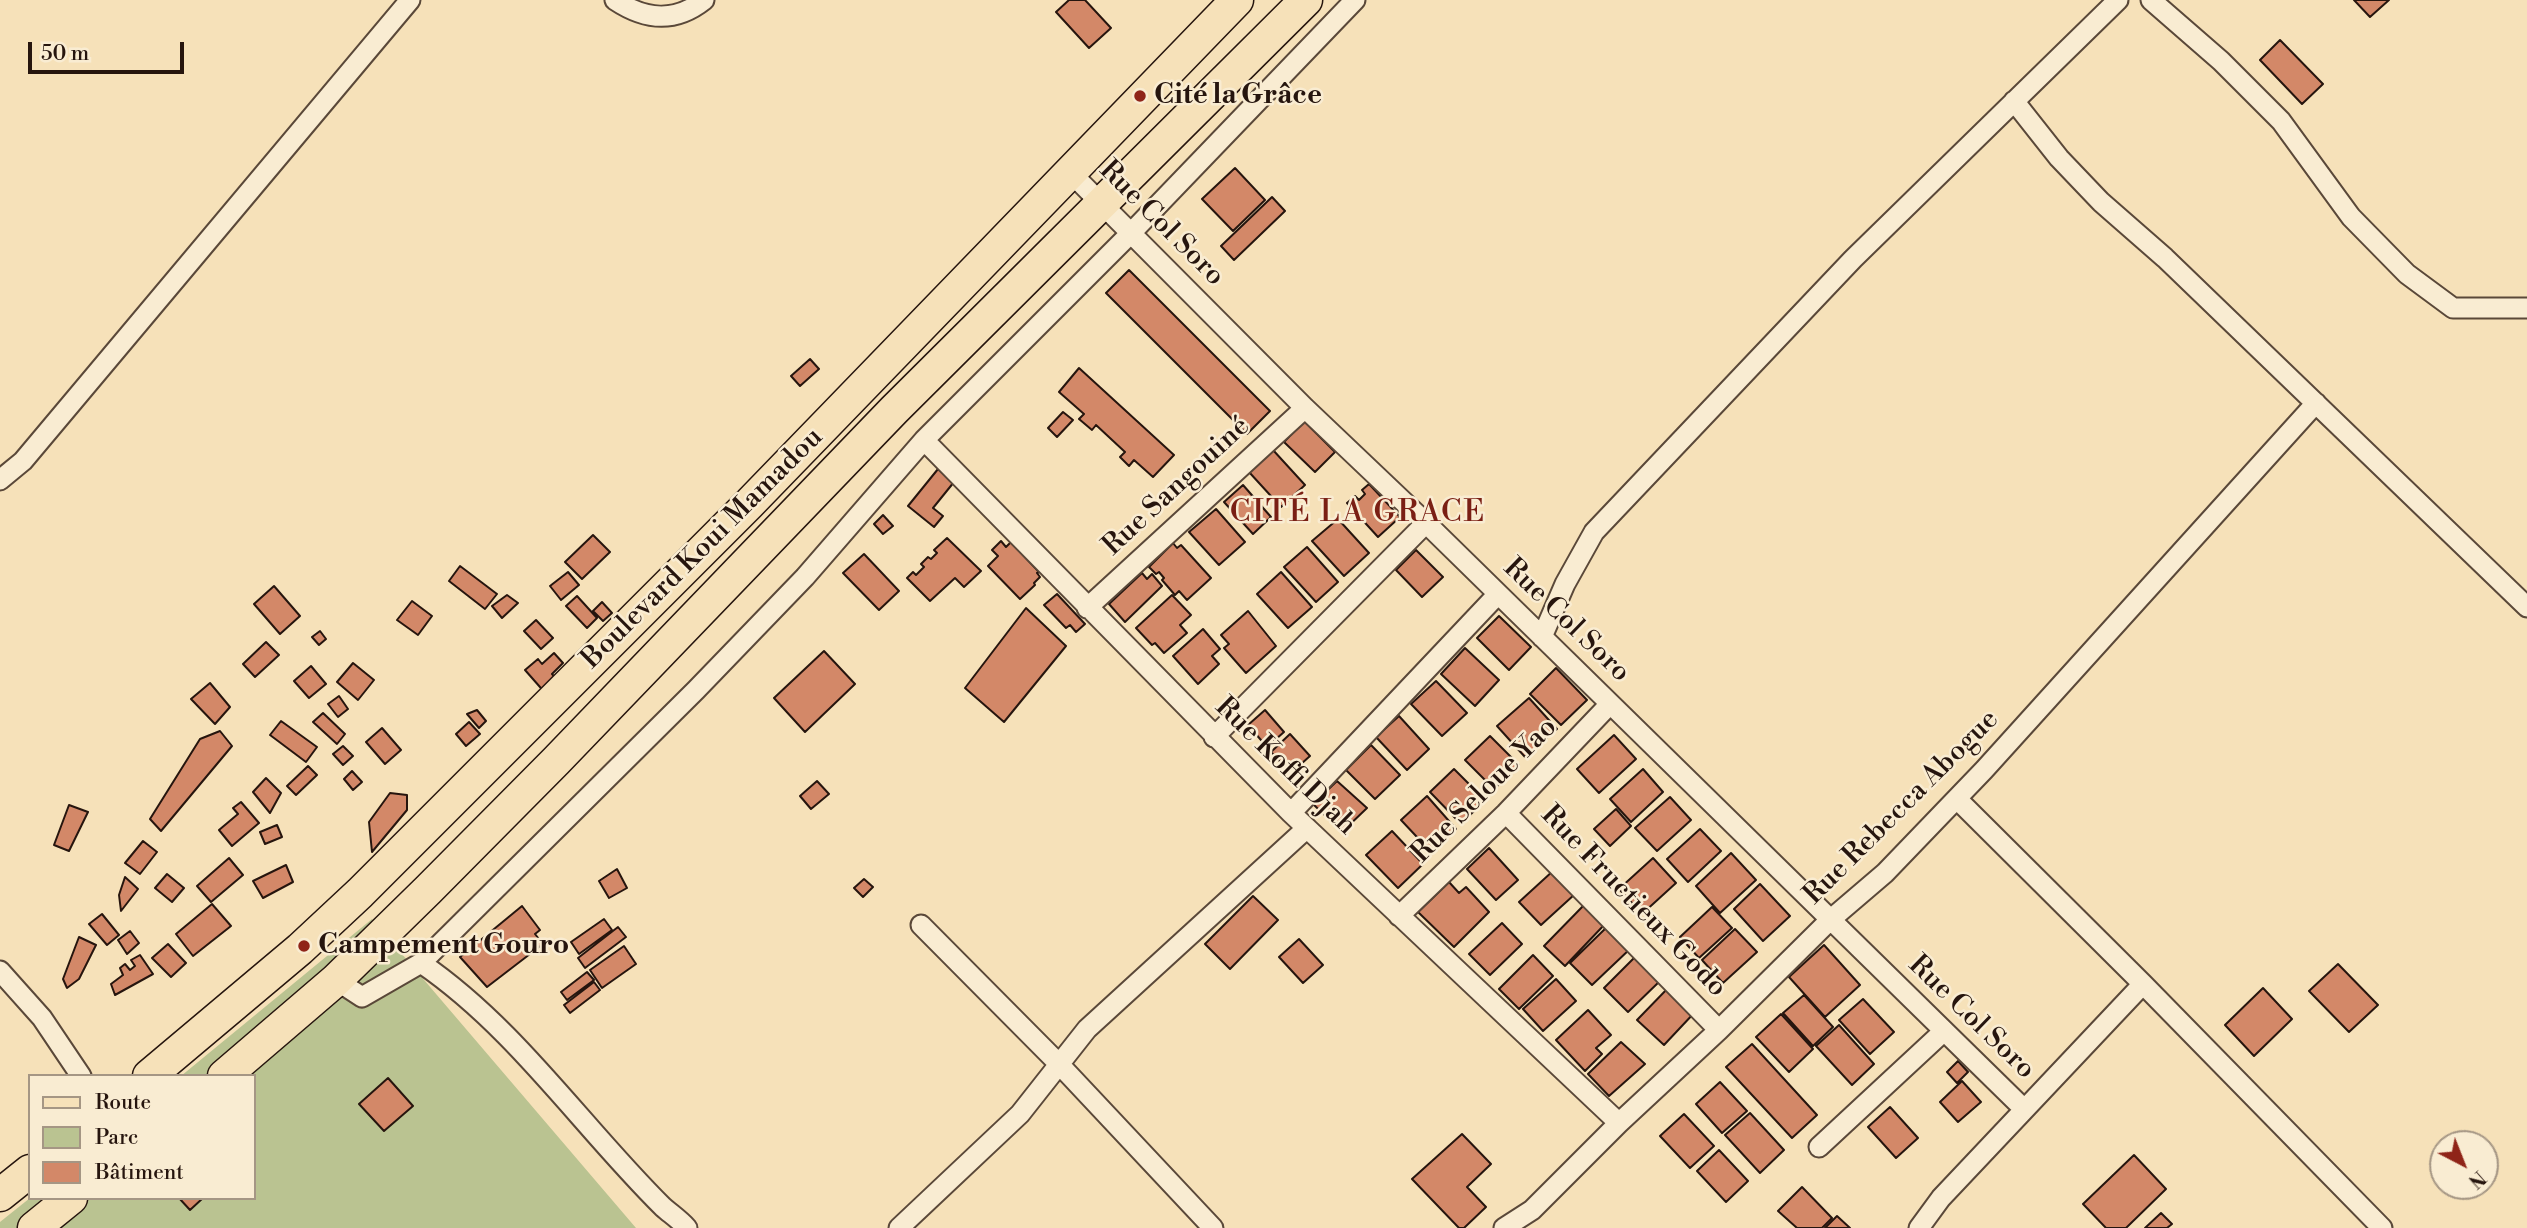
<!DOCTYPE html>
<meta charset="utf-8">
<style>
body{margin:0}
#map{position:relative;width:2527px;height:1228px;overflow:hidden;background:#f6e1b9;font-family:"Libre Bodoni",serif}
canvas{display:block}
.legend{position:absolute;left:28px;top:1074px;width:228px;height:126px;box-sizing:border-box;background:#f9ecd2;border:2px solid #a59684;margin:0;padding:9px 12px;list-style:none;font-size:21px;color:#26150e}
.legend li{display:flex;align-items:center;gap:14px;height:35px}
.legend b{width:35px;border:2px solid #a59684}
.north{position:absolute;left:2429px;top:1130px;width:70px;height:70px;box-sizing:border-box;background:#f9ecd2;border:2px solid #a59684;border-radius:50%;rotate:138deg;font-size:19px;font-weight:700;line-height:28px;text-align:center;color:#26150e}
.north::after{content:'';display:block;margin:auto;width:24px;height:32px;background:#8f2418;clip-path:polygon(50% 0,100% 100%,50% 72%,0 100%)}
.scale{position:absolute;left:28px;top:42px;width:156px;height:32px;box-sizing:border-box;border:4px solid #26150e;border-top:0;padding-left:9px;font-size:21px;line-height:24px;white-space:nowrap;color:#26150e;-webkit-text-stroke:5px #f9ecd2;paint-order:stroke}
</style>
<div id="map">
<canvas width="2527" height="1228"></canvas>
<ul class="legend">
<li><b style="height:9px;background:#f6e1b9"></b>Route</li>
<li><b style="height:19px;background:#bac391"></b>Parc</li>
<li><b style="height:19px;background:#d38868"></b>Bâtiment</li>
</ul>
<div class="north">N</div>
<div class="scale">50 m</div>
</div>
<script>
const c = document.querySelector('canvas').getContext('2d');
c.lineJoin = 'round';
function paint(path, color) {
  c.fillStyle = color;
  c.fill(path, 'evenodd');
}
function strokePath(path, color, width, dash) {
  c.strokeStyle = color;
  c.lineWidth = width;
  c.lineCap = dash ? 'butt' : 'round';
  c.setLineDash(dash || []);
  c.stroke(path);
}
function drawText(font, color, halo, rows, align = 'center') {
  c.font = font + ' "Libre Bodoni",serif';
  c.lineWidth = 5;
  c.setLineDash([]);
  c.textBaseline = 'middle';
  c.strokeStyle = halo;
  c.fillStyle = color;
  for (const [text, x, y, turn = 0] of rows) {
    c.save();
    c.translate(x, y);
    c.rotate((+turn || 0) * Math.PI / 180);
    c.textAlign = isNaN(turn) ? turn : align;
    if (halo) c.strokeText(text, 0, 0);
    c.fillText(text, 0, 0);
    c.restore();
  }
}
const green = new Path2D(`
 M 372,919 L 636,1228 L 0,1228 L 0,1222 L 30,1198 L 254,1198 L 254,1076 L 181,1076 Z`);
const building = new Path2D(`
 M 1069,0 L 1085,0 L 1111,28 L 1089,48 L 1056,12 Z
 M 2354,0 L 2389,0 L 2370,17 Z
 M 2280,40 L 2323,84 L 2302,104 L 2260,60 Z
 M 1235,168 L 1265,200 L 1233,231 L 1202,199 Z
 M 1272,197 L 1285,211 L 1234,260 L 1221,246 Z
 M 1129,270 L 1270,411 L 1247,434 L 1106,293 Z
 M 810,359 L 819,369 L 800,386 L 791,376 Z
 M 1079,368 L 1174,455 L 1153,477 L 1134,460 L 1129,466 L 1120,457 L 1125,452 L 1096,425 L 1092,430 L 1079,419 L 1084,414 L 1059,392 Z
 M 1063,412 L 1073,420 L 1057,437 L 1048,428 Z
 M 1304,421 L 1335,452 L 1315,472 L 1284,442 Z
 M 1273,450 L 1305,485 L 1281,507 L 1249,472 Z
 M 938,469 L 954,482 L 933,508 L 943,516 L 934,527 L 908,506 Z
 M 1369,484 L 1400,517 L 1378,537 L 1347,503 L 1355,496 L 1359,500 L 1365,494 L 1362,490 Z
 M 1243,485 L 1271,517 L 1253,534 L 1224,502 Z
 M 1216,509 L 1245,542 L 1219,565 L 1189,532 Z
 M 883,515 L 893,526 L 883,534 L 874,524 Z
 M 1338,519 L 1369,553 L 1344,576 L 1312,541 Z
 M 593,535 L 610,552 L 582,579 L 565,562 Z
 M 947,538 L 981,571 L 964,587 L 955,578 L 930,601 L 907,578 L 913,572 L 916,575 L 924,567 L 921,564 L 928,557 L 931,559 L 937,553 L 934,550 Z
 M 1001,541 L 1006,547 L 1011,542 L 1039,572 L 1037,573 L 1040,577 L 1034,583 L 1035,585 L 1020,599 L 988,566 L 998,556 L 992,550 Z
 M 1173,543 L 1177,548 L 1181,545 L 1211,578 L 1187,600 L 1179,591 L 1175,595 L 1162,580 L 1164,578 L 1159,572 L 1156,574 L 1149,567 Z
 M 1307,547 L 1338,582 L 1316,602 L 1284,567 Z
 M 1416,550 L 1443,577 L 1422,597 L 1396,570 Z
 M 864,554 L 899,591 L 879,610 L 843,573 Z
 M 460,566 L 497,594 L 485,609 L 449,581 Z
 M 568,572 L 579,585 L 561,600 L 550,586 Z
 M 1281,572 L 1312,607 L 1288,628 L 1257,594 Z
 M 1142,573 L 1147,579 L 1152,574 L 1162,586 L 1125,622 L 1109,604 Z
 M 274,586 L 300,616 L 280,634 L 254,604 Z
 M 1057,594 L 1085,624 L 1076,632 L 1070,625 L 1066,628 L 1044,605 Z
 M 507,595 L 518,603 L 502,618 L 492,606 Z
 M 1172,595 L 1191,615 L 1180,625 L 1187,633 L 1164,653 L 1155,643 L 1152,645 L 1136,628 Z
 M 577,596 L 597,618 L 587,628 L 566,606 Z
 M 412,601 L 432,616 L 418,635 L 397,620 Z
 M 602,602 L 612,613 L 603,621 L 593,611 Z
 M 1026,608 L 1066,646 L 1004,722 L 965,688 Z
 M 1248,611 L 1276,646 L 1246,673 L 1224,648 L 1229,644 L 1221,635 Z
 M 1499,616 L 1531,647 L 1509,670 L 1477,638 Z
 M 536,620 L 553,638 L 541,649 L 524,631 Z
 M 1203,629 L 1220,649 L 1212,656 L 1219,664 L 1198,684 L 1173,656 Z
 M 320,631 L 326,639 L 319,645 L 312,637 Z
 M 266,642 L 279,655 L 255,677 L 243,664 Z
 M 1465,648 L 1499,680 L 1475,706 L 1441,674 Z
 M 824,651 L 855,684 L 805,732 L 774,698 Z
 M 554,653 L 563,663 L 552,674 L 560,683 L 547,695 L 525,670 L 538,659 L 542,664 Z
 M 353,663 L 374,680 L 358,700 L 337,682 Z
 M 311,666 L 326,684 L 309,698 L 294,681 Z
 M 1556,668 L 1587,700 L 1561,725 L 1530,694 Z
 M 1436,681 L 1467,713 L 1442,736 L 1411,704 Z
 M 210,683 L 230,707 L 215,724 L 191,699 Z
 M 339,696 L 348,709 L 338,717 L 328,704 Z
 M 1529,698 L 1557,729 L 1525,757 L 1497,726 Z
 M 477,710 L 486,721 L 479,728 L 467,714 Z
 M 1265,710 L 1284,732 L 1267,747 L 1248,725 Z
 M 323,713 L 345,734 L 337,744 L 313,722 Z
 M 1399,716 L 1429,749 L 1407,770 L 1376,737 Z
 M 281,721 L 317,747 L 306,762 L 270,735 Z
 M 469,722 L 480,734 L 466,746 L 456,734 Z
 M 382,728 L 401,750 L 385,764 L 366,742 Z
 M 220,731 L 232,746 L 161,831 L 150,819 L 200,739 Z
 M 1290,734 L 1310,756 L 1291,773 L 1271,752 Z
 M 1614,735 L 1636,759 L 1599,793 L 1577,769 Z
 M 1490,736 L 1519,765 L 1494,789 L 1465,760 Z
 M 1371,745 L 1400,775 L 1375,799 L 1346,770 Z
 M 343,746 L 353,756 L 343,765 L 333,754 Z
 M 308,766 L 317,775 L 296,795 L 287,786 Z
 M 1454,769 L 1485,800 L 1461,824 L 1430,792 Z
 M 1643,769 L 1663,792 L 1631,822 L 1610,799 Z
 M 352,771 L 362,782 L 353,790 L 344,779 Z
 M 266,778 L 281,793 L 270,813 L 253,792 Z
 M 817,781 L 829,794 L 811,809 L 800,796 Z
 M 1337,781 L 1367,808 L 1342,832 L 1313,804 Z
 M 390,793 L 407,795 L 407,810 L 372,852 L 369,822 Z
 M 1427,796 L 1456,829 L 1431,852 L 1401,820 Z
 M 1670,797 L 1691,820 L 1657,851 L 1635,828 Z
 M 241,802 L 259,823 L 232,846 L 219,830 L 238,814 L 233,808 Z
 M 69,805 L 88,812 L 69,851 L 54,845 Z
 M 1616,809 L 1631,826 L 1610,846 L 1594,829 Z
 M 277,825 L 282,837 L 265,844 L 260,832 Z
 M 1700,829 L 1721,851 L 1688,882 L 1667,859 Z
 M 1392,831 L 1423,864 L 1398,888 L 1366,855 Z
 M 143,841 L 157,852 L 140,874 L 125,863 Z
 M 1489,848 L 1518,880 L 1496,900 L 1467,869 Z
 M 1731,853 L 1756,880 L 1720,913 L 1696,886 Z
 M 229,858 L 243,875 L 211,902 L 197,886 Z
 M 1653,858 L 1676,883 L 1642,914 L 1619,889 Z
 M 286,865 L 293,882 L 263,898 L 253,881 Z
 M 617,869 L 627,888 L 609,898 L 599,881 Z
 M 1554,870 L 1575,894 L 1541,925 L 1519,902 Z
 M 167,874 L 184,888 L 172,902 L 155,888 Z
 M 125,877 L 138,889 L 121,911 L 119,895 Z
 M 864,879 L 873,887 L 863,897 L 854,888 Z
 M 1449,882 L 1459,893 L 1466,887 L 1489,912 L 1454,947 L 1418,912 Z
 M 1760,884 L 1790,916 L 1763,941 L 1734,909 Z
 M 1253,896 L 1278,920 L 1230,969 L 1205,944 Z
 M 212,904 L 231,926 L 193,956 L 176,934 Z
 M 1585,904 L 1605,924 L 1565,966 L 1544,946 Z
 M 522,906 L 540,930 L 535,934 L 543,944 L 487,987 L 460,957 Z
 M 1712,907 L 1732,928 L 1699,958 L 1680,937 Z
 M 102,914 L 119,935 L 107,945 L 89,924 Z
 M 604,919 L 612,930 L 579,954 L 571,942 Z
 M 1502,923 L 1522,944 L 1490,975 L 1469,954 Z
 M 1609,925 L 1631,948 L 1592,985 L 1570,963 Z
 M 618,927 L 626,937 L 585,968 L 578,958 Z
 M 1735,929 L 1757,952 L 1723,983 L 1702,960 Z
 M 130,931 L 139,943 L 127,954 L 118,940 Z
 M 79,937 L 96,945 L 79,979 L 67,988 L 63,979 Z
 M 1299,939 L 1323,965 L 1303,983 L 1279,957 Z
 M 168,944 L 186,963 L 171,977 L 152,958 Z
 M 1824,945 L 1860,985 L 1825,1017 L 1789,977 Z
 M 624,946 L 636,964 L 602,988 L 590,970 Z
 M 1638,954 L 1662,979 L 1628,1012 L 1604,988 Z
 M 140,955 L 153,974 L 115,995 L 111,984 L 123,975 L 120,968 L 125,964 L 130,970 L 135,966 L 131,960 Z
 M 1533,955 L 1553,976 L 1519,1009 L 1499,989 Z
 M 2338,964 L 2378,1005 L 2349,1032 L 2309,991 Z
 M 587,972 L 594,980 L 567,1000 L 561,992 Z
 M 1556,979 L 1576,1001 L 1543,1031 L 1523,1009 Z
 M 594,982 L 600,990 L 570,1013 L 564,1005 Z
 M 1669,987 L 1695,1012 L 1664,1045 L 1637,1020 Z
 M 2263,988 L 2292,1019 L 2254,1056 L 2225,1025 Z
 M 1804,995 L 1833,1027 L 1813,1046 L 1783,1013 Z
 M 1863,999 L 1894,1032 L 1870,1054 L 1839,1020 Z
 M 1588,1010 L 1611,1035 L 1596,1048 L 1602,1054 L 1585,1071 L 1556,1040 Z
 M 1781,1014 L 1813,1049 L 1789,1072 L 1756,1037 Z
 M 1839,1025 L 1874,1064 L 1852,1085 L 1816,1046 Z
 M 1621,1042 L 1645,1064 L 1609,1096 L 1588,1074 Z
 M 1752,1044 L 1817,1115 L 1792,1138 L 1726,1067 Z
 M 1958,1061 L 1968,1072 L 1957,1083 L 1947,1072 Z
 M 388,1078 L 413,1106 L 384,1131 L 359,1104 Z
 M 1962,1081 L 1981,1102 L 1958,1122 L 1940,1102 Z
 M 1720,1082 L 1747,1111 L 1722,1133 L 1696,1104 Z
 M 1890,1107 L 1918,1138 L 1896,1158 L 1868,1127 Z
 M 1750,1113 L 1784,1150 L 1760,1173 L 1725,1135 Z
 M 1684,1114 L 1714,1146 L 1690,1168 L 1660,1136 Z
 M 1462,1134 L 1491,1164 L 1467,1187 L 1486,1207 L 1464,1228 L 1459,1228 L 1412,1179 Z
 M 1719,1150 L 1748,1181 L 1726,1202 L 1697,1171 Z
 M 2134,1155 L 2166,1189 L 2126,1228 L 2106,1228 L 2083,1204 Z
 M 1802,1187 L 1832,1218 L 1822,1228 L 1797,1228 L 1778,1211 Z
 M 179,1198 L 203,1198 L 190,1210 Z
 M 2161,1213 L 2172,1224 L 2167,1228 L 2145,1228 Z
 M 1837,1216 L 1850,1228 L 1825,1228 Z`);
const street = new Path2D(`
 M 615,0 C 645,20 675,23 704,0
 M 2151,0 L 2221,61 L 2281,121 L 2351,217 L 2407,274 L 2453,308 L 2527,308
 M 2014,101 L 2059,158 L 2101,202 L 2165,258 L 2527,607
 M 1070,172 L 1305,408 L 1426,523 L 2024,1109
 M 924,440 L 1291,813 L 1619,1123
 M 0,480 L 23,461 L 410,0
 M 1087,608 L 1305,408
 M 1542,637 L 1565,584 L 1594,532 L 1853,259 L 2118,0
 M 1214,737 L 1426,523
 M 1957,799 L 2143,984 L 2382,1228
 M 1291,813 L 1498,594
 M 1506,813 L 1719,1030
 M 1399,916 L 1506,813 L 1610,704
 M 921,925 L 1059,1064 L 1213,1228
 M 421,963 L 696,690 L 805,577 L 924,440 L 1131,233 L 1355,0
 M 0,971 L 42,1018 L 81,1076
 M 336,980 L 362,997 L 421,963 C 516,1028 582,1127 663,1207 C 671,1214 680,1220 687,1228
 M 1819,1147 L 1944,1031
 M 899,1228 L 1020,1114 L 1087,1029 L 1307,828
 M 1504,1228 L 1532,1210 L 1619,1123 L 1719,1030 L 1830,920 L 1885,873 L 1984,770 L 2316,403
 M 1919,1228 L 1941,1198 L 2143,984`);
const primary = new Path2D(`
 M 149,1076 L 300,949 L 360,893 L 749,504 L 1237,0
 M 224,1076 L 336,980 L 428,890 L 556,761 L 894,410 L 1306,0
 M 0,1195 L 30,1171
 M 34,1228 L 71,1198`);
const markers = [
 [1140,96,7,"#8f2418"],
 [304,946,7,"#8f2418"]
];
const poiNames = [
 ["Cité la Grâce",1154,96],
 ["Campement Gouro",318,946]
];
const streetNames = [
 ["Rue Col Soro",1161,224,45],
 ["Rue Sangouiné",1177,487,-43],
 ["Boulevard Koui Mamadou",703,549,-45],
 ["Rue Col Soro",1566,621,44],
 ["Rue Koffi Djah",1285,767,44],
 ["Rue Seloue Yao",1485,791,-45],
 ["Rue Rebecca Abogue",1902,808,-45],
 ["Rue Fructieux Godo",1633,902,46],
 ["Rue Col Soro",1971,1018,44]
];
const neighbourhoodNames = [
 ["CITÉ LA GRACE",1358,514]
];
paint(green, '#bac391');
paint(building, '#d38868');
strokePath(building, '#26150e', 2);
strokePath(street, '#5a4839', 23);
strokePath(primary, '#26150e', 35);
strokePath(street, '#f9ecd2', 19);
strokePath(primary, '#f6e1b9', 32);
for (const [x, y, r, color] of markers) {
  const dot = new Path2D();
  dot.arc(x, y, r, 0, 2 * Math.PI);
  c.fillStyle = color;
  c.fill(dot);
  strokePath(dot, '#f9ecd2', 2.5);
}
drawText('bold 28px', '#26150e', '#f9ecd2', poiNames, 'left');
drawText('28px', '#26150e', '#f9ecd2', streetNames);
c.letterSpacing = '2px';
drawText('30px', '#7a1f14', '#f9ecd2', neighbourhoodNames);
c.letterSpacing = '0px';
</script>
